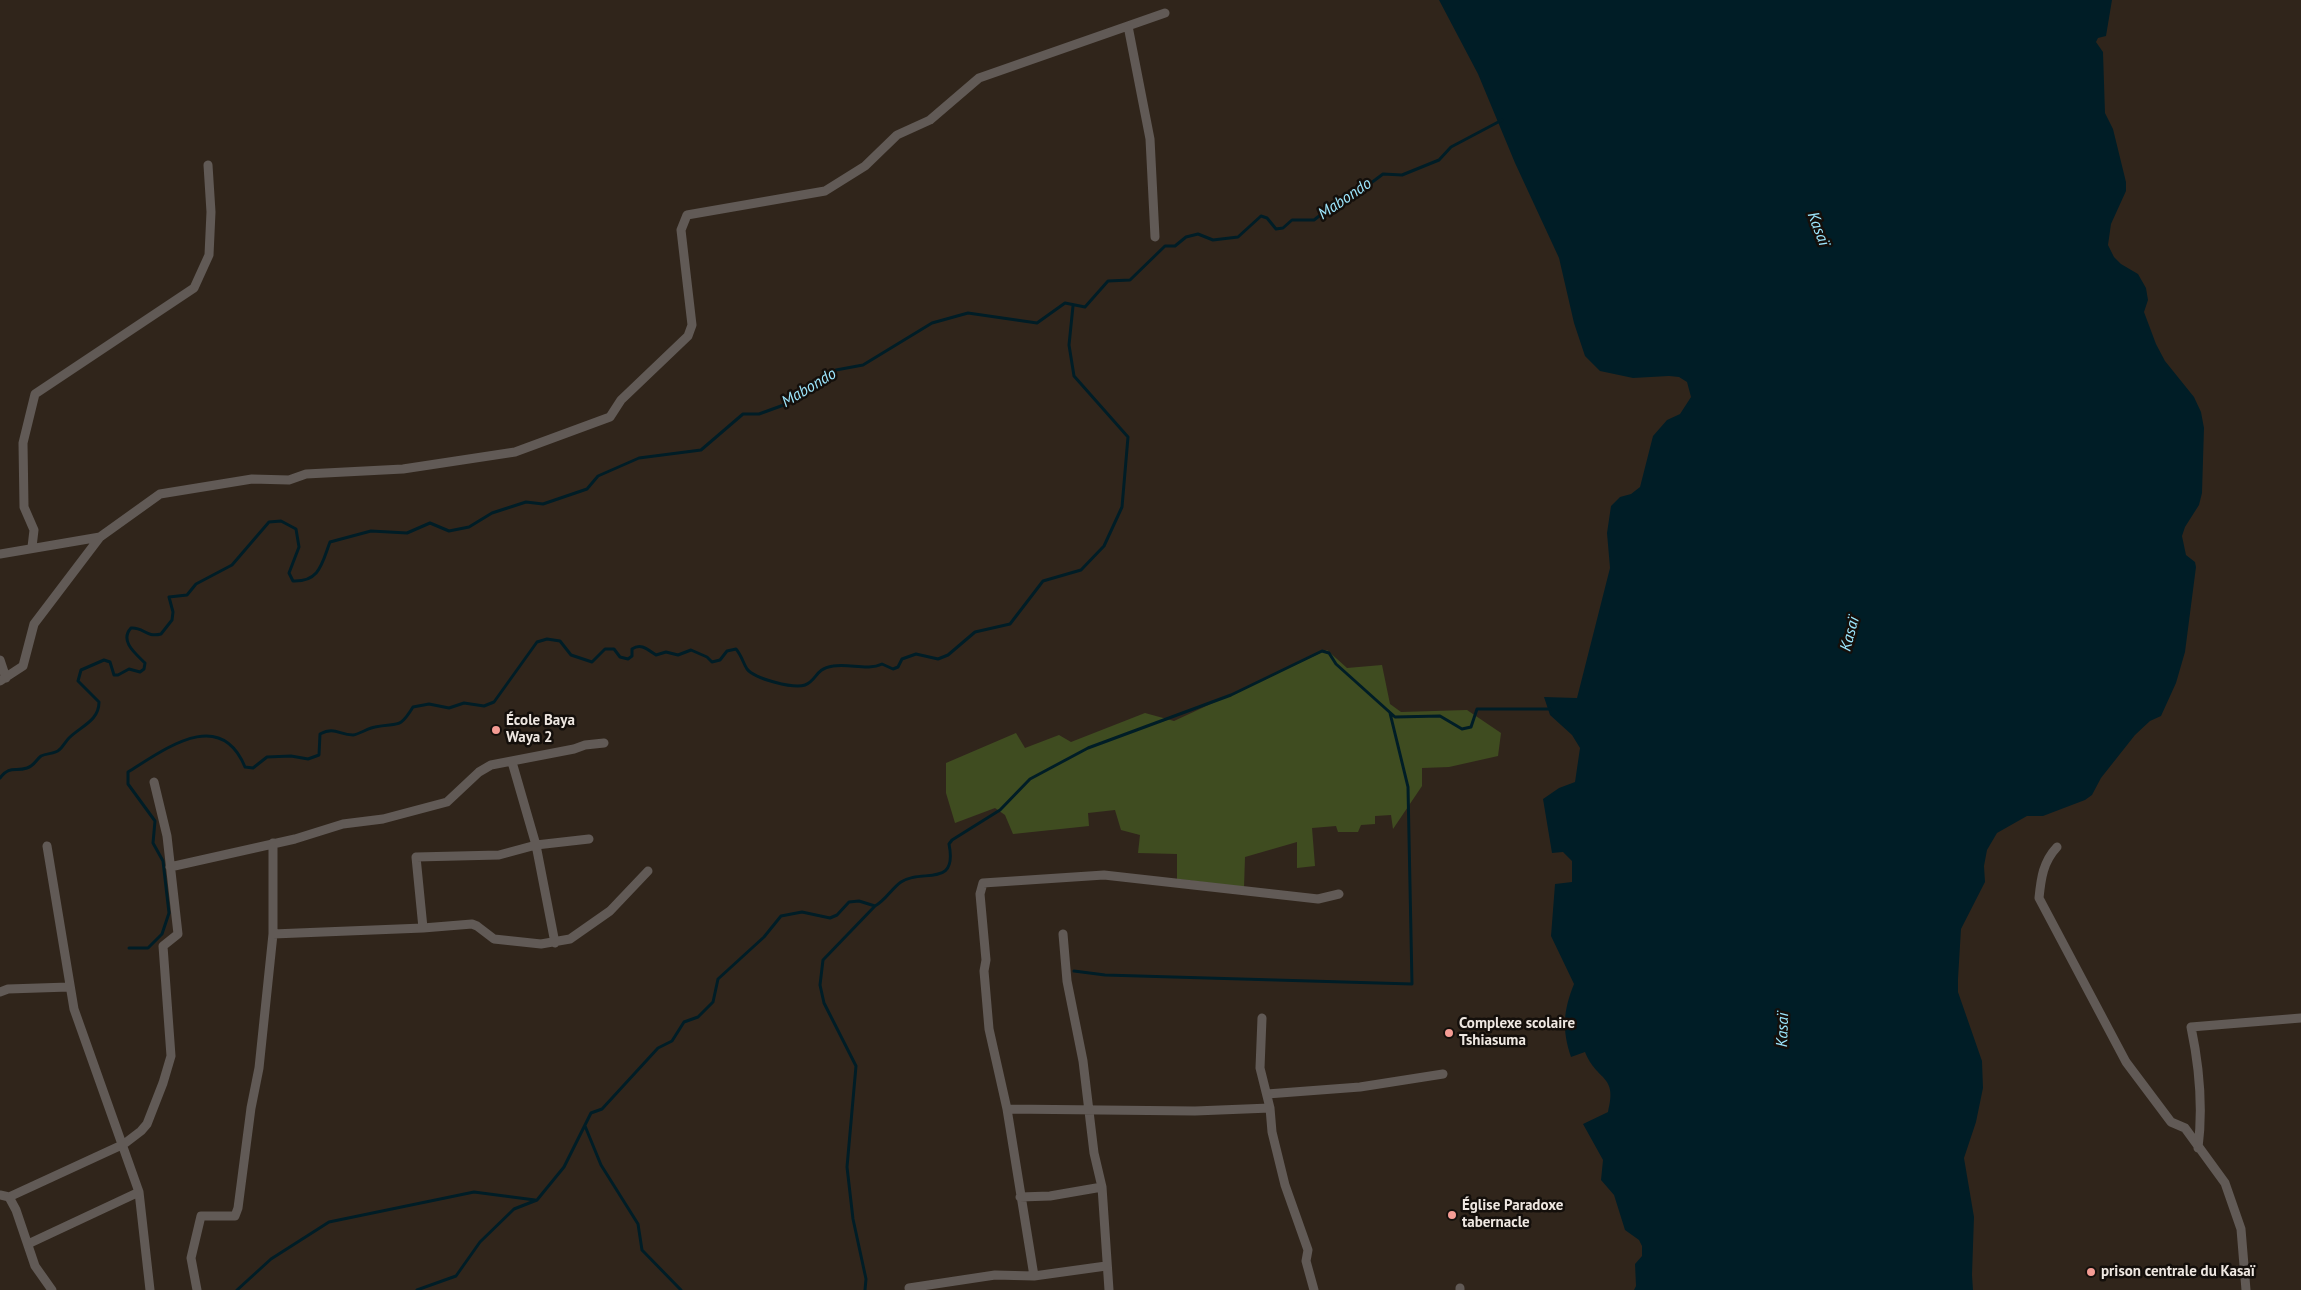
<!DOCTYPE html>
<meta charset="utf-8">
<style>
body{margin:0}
canvas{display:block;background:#30251b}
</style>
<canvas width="2301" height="1290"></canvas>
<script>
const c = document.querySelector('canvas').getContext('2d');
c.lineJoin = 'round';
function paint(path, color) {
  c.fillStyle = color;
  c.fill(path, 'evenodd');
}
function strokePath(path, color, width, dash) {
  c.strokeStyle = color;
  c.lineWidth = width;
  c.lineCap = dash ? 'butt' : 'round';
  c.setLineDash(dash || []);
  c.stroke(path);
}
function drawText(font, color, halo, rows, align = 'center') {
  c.font = font + ' "PT Sans",sans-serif';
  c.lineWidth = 5;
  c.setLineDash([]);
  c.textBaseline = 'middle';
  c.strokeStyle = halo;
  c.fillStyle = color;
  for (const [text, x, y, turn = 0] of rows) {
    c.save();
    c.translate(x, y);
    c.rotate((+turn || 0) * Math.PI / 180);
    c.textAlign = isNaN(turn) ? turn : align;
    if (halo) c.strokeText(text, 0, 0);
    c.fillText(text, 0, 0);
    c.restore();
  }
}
const green = new Path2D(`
 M 1327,650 L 1347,668 L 1382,665 L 1390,704 L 1401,712 L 1467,710 L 1501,733 L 1498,756 L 1449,767 L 1422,768 L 1422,786 L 1393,829 L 1391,815 L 1375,816 L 1375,824 L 1361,825 L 1358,832 L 1338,832 L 1336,826 L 1312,828 L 1315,866 L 1297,868 L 1297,842 L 1245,857 L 1244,887 L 1177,879 L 1177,854 L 1138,853 L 1140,835 L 1121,830 L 1115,810 L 1088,813 L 1089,826 L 1013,834 L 1005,815 L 995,808 L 955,823 L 946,793 L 946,763 L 1016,733 L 1025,748 L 1059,735 L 1071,742 L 1145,713 L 1174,721 Z`);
const water = new Path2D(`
 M 1439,0 L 2112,0 L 2106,36 L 2098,38 L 2096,42 L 2103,52 L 2105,113 L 2113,129 L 2126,182 L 2126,191 L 2111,224 L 2108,245 L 2114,257 L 2121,264 L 2138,274 L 2146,288 L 2148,300 L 2144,312 L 2156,344 L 2165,361 L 2194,397 L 2201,412 L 2204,428 L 2202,493 L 2199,505 L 2185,527 L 2182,536 L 2186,555 L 2195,562 L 2196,567 L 2185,652 L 2176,683 L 2161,716 L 2150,721 L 2135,735 L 2101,778 L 2092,795 L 2085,800 L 2043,816 L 2027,816 L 1997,833 L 1987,850 L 1984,866 L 1985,882 L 1961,929 L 1958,979 L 1958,992 L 1982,1061 L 1983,1088 L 1976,1122 L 1964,1158 L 1974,1217 L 1972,1275 L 1973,1290 L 1634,1290 L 1636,1286 L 1635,1264 L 1642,1256 L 1642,1246 L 1639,1240 L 1625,1230 L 1614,1195 L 1601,1180 L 1603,1160 L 1583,1124 L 1608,1112 C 1618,1074 1597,1082 1585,1052 L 1571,1057 C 1562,1030 1563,1011 1574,984 L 1551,936 L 1555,884 L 1572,882 L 1572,861 L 1563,852 L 1552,853 L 1543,799 L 1559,788 L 1575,782 L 1580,748 L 1572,735 L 1550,715 L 1544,697 L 1577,698 L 1610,568 L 1607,533 L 1611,506 L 1620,497 L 1631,494 L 1640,487 L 1653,436 L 1667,420 L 1680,414 L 1691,397 L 1687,382 L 1679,377 L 1669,376 L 1633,378 L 1600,371 L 1585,356 L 1574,323 L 1559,258 L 1515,163 L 1478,74 Z`);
const stream = new Path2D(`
 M 0,778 C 10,765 15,772 27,768 C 34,766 36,760 41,756 C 47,753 55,754 59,750 C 63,747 65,742 69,738 C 81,726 99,721 99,702 L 78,681 L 81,670 L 104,660 L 110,662 L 114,675 L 118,675 L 129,669 L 140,672 L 144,669 L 145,663 C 136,654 119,641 131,628 C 144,627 146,638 161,634 L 172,620 L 173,612 L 169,597 L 187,595 L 196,584 L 232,565 L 269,522 L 281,521 L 296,529 L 299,547 L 289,573 L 293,581 C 320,582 322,563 330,542 L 371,531 L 407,533 L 430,523 L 449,531 L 469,527 L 492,513 L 526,502 L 543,504 L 587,489 L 598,476 L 639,458 L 701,450 L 743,414 L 759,414 L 792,402 L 836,370 L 863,365 L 932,323 L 968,313 L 1037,323 L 1065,303 L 1085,307 L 1108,281 L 1130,280 L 1165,246 L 1175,246 L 1186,237 L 1198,234 L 1213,240 L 1238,237 L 1261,216 L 1267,218 L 1276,229 L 1283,228 L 1292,220 L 1314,220 L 1336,203 L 1351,198 L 1383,174 L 1402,175 L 1439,160 L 1451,147 L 1502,120
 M 129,948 L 148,948 L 162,934 L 169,913 L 163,861 L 153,843 L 155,821 L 128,784 L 128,772 C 164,750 220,706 245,767 L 253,768 L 267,757 L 291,756 L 308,759 L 319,755 L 320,734 C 335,726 339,735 353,735 C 360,734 368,728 375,727 C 398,722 399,730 413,707 L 429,704 L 449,708 L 464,703 L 484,706 L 494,702 L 537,642 L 547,639 L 560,641 L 571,655 L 592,662 L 605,649 L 614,649 L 620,657 L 628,659 L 632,656 L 632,649 C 641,643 647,649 656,655 L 666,652 L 678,655 L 691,650 L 707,657 L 712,662 L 720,660 L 727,651 L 736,649 C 742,656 743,663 747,669 C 755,679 794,689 805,685 C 818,680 814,669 833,666 C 849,663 868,671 882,664 L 893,669 L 898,667 L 902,659 L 916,654 L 938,659 L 948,655 L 975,632 L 1010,624 L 1043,581 L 1081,570 L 1104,546 L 1122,507 L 1128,437 L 1074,376 L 1069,345 L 1073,306
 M 1074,971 L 1105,975 L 1412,984 L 1408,787 L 1390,713
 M 585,1126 L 601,1165 L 638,1224 L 642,1250 L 681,1290
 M 237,1290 L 271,1259 L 329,1222 L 474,1192 L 535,1200
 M 417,1290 L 456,1276 L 480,1242 L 514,1209 L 537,1200 L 564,1167 L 591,1113 L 602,1109 L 658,1048 L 672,1041 L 684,1022 L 698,1017 L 713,1002 L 718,979 L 764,937 L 781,916 L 802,912 L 830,918 L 837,915 L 849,902 L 859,901 L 875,906 C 886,900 891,889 901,882 C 922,868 958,889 949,844 L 952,840 L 1000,810 L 1030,779 L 1088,748 L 1231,695 L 1322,651 L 1329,653 L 1336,664 L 1395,717 L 1440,716 L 1462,729 L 1471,727 L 1477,709 L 1550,709
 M 865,1290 L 866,1279 L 853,1219 L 847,1167 L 856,1066 L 824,1003 L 820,985 L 823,960 L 875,906`);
const minor = new Path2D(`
 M 1128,26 L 1150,139 L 1155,237
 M 32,547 L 34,530 L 24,507 L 23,443 L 35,394 L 194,288 L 209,255 L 211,212 L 208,165
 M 0,554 L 100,537
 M 0,660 L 6,678
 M 0,681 L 23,666 L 34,624 L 100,537 L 160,494 L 252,479 L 289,480 L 306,474 L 403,469 L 515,452 L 610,417 L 621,400 L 688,336 L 692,325 L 681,230 L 687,215 L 825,191 L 865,166 L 897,135 L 930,120 L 979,78 L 1165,13
 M 512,762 L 536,845 L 555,943
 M 47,846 L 74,1009 L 139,1192 L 150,1290
 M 2057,847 C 2043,862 2041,878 2039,898 L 2126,1062 L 2171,1122 L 2185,1128 L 2225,1183 L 2241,1229 L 2246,1290
 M 170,867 L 295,839 L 343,824 L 383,819 L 447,802 L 479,772 L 491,765 L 574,749 L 585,745 L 604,743
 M 423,928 L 416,857 L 499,855 L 536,845 L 589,839
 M 273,934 L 423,928 L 472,924 L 477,926 L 494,939 L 541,944 L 570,939 L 610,911 L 648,871
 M 1063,934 L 1067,981 L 1083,1061 L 1094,1153 L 1102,1187 L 1109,1290
 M 0,992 L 8,989 L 69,987
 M 1262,1018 L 1260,1068 L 1270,1108 L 1272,1132 L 1285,1185 L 1308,1250 L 1306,1261 L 1314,1290
 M 1267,1094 L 1360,1087 L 1443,1074
 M 1007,1109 L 1195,1111 L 1270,1108
 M 2198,1148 C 2203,1109 2199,1065 2191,1027 L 2301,1018
 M 0,1195 L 9,1197 L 16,1210 L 35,1266 L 52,1290
 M 9,1197 L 124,1144 L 141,1131 L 147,1124 L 163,1083 L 171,1056 L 163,946 L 178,934 L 167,836 L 154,782
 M 1020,1197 L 1050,1196 L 1102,1187
 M 28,1244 L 139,1192
 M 1034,1276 L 1007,1109 L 989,1029 L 984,971 L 986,960 L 980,894 L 983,883 L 1104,875 L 1318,899 L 1339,894
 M 909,1288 L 995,1275 L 1034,1276 L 1106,1266
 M 1460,1288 L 1460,1290
 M 197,1290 L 191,1258 L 201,1216 L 235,1216 L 238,1208 L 251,1108 L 259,1068 L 273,934 L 273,843`);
const markers = [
 [496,730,5,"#f59c94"],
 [1449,1033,5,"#f59c94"],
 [1452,1215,5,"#f59c94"],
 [2091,1272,5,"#f59c94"]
];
const poiNames = [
 ["École Baya",506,721],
 ["Waya 2",506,738],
 ["Complexe scolaire",1459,1024],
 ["Tshiasuma",1459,1041],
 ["Église Paradoxe",1462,1206],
 ["tabernacle",1462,1223],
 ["prison centrale du Kasaï",2101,1272]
];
const waterNames = [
 ["Mabondo",1345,199,-34],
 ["Kasaï",1818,229,69],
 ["Mabondo",809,388,-31],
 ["Kasaï",1850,634,-75],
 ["Kasaï",1783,1030,-88]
];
paint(green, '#3f4c20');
paint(water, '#001d26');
strokePath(stream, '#001d26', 3);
strokePath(minor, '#615a56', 9);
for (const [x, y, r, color] of markers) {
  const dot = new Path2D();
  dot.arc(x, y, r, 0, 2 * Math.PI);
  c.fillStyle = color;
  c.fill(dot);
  strokePath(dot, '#140f0b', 2);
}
drawText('bold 15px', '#eee7e1', '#140f0b', poiNames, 'left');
drawText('italic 16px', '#9de7fe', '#140f0b', waterNames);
</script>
